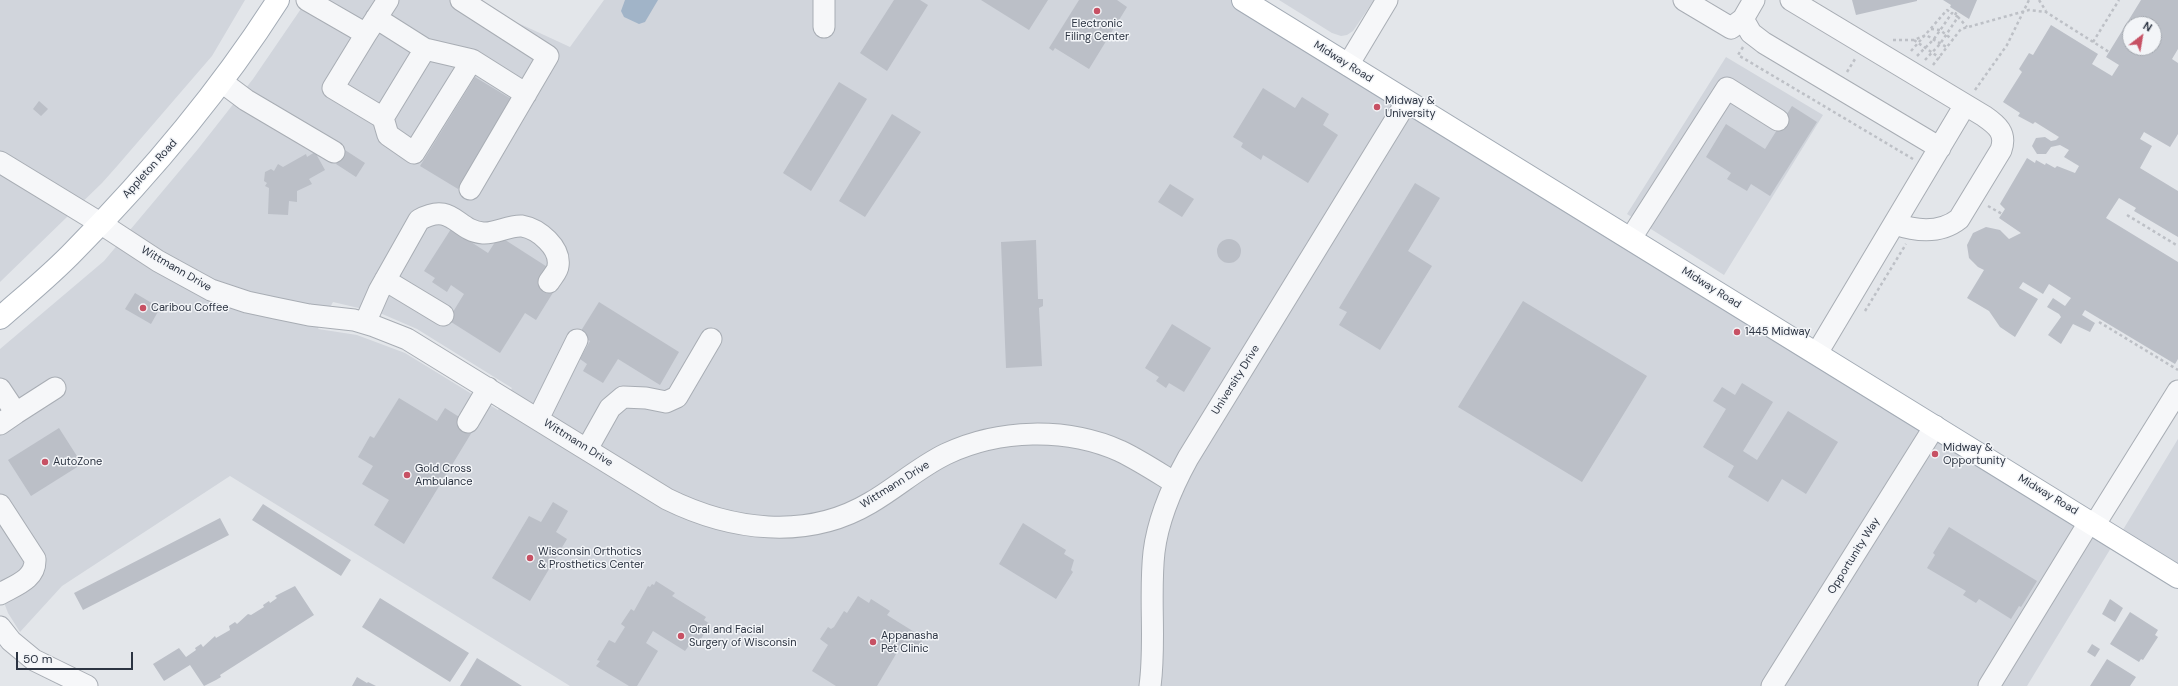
<!DOCTYPE html>
<style>
body{margin:0}
#map{position:relative;width:2178px;height:686px;overflow:hidden;background:#e3e6ea;font-family:"DM Sans",sans-serif}
canvas{display:block}
.north{position:absolute;left:2122px;top:16px;width:40px;height:40px;box-sizing:border-box;background:#f3f5f8;border:1px solid #a3a8af;border-radius:50%;rotate:31deg;font-size:11px;font-weight:700;line-height:16px;text-align:center;color:#2c3442}
.north::after{content:'';display:block;margin:auto;width:14px;height:18px;background:#c75164;clip-path:polygon(50% 0,100% 100%,50% 72%,0 100%)}
.scale{position:absolute;left:16px;top:652px;width:117px;height:18px;box-sizing:border-box;border:2px solid #2c3442;border-top:0;padding-left:5px;font-size:12px;line-height:14px;white-space:nowrap;color:#2c3442;-webkit-text-stroke:3px #f3f5f8;paint-order:stroke}
</style>
<div id="map">
<canvas width="2178" height="686"></canvas>
<div class="north">N</div>
<div class="scale">50 m</div>
</div>
<script>
const c = document.querySelector('canvas').getContext('2d');
c.lineJoin = 'round';
function paint(path, color) {
  c.fillStyle = color;
  c.fill(path, 'evenodd');
}
function strokePath(path, color, width, dash) {
  c.strokeStyle = color;
  c.lineWidth = width;
  c.lineCap = dash ? 'butt' : 'round';
  c.setLineDash(dash || []);
  c.stroke(path);
}
function drawText(font, color, halo, rows, align = 'center') {
  c.font = font + ' "DM Sans",sans-serif';
  c.lineWidth = 3;
  c.setLineDash([]);
  c.textBaseline = 'middle';
  c.strokeStyle = halo;
  c.fillStyle = color;
  for (const [text, x, y, turn = 0] of rows) {
    c.save();
    c.translate(x, y);
    c.rotate((+turn || 0) * Math.PI / 180);
    c.textAlign = isNaN(turn) ? turn : align;
    if (halo) c.strokeText(text, 0, 0);
    c.fillText(text, 0, 0);
    c.restore();
  }
}
const built = new Path2D(`
 M 0,0 L 245,0 L 212,56 L 118,165 L 102,183 L 0,282 Z
 M 307,0 L 482,0 L 518,23 L 570,47 L 604,0 L 1243,0 L 2118,538 L 2178,439 L 2178,566 L 2117,538 L 2027,686 L 570,686 L 230,476 L 62,586 L 20,632 L 8,613 L 0,592 L 0,349 L 104,261 L 198,149 L 253,79 ZM 333,302 L 380,313 L 417,329 L 512,388 L 498,410 L 405,353 L 357,335 L 318,329 Z
 M 1279,0 L 1374,0 L 1353,31 L 1347,35 L 1341,36 L 1332,33 Z
 M 1726,57 L 1823,115 L 1724,275 L 1627,214 Z`);
const water = new Path2D(`
 M 625,0 L 658,0 L 645,22 L 639,24 L 624,17 L 621,11 Z`);
const building = new Path2D(`
 M 894,0 L 920,0 L 928,5 L 887,71 L 860,53 Z
 M 981,0 L 1048,0 L 1029,30 Z
 M 1079,0 L 1117,0 L 1127,7 L 1089,69 L 1055,48 L 1053,51 L 1049,48 Z
 M 1852,0 L 1917,0 L 1917,1 L 1856,15 Z
 M 1943,0 L 1977,0 L 1969,19 L 1950,7 L 1951,5 Z
 M 2141,0 L 2178,0 L 2178,49 L 2172,59 L 2178,63 L 2178,134 L 2170,147 L 2144,132 L 2140,139 L 2152,146 L 2140,168 L 2178,191 L 2178,237 L 2134,211 L 2136,208 L 2119,198 L 2106,218 L 2178,262 L 2178,359 L 2175,364 L 2085,310 L 2082,315 L 2095,323 L 2090,332 L 2073,324 L 2061,344 L 2048,335 L 2061,317 L 2059,314 L 2047,307 L 2053,298 L 2065,306 L 2071,298 L 2049,284 L 2043,294 L 2023,282 L 2019,288 L 2038,299 L 2015,337 L 2000,327 L 1989,311 L 1967,298 L 1984,270 L 1978,267 L 1969,258 L 1967,245 L 1973,233 L 1986,227 L 2000,230 L 2009,239 L 2021,233 L 1999,218 L 2005,209 L 2000,204 L 2027,158 L 2035,163 L 2036,160 L 2045,165 L 2046,163 L 2055,168 L 2057,166 L 2075,173 L 2079,166 L 2064,157 L 2069,150 L 2060,145 L 2051,147 L 2046,154 L 2037,154 L 2032,146 L 2036,138 L 2045,137 L 2051,141 L 2056,140 L 2059,137 L 2035,122 L 2033,124 L 2018,116 L 2020,113 L 2003,102 L 2022,72 L 2019,69 L 2029,53 L 2033,55 L 2051,25 L 2098,54 L 2092,64 L 2112,76 L 2119,65 L 2106,57 ZM 2130,24 L 2154,24 L 2154,48 L 2130,48 Z
 M 475,77 L 513,100 L 458,189 L 420,166 Z
 M 839,82 L 867,99 L 811,191 L 783,173 Z
 M 1263,88 L 1295,108 L 1302,97 L 1329,114 L 1323,125 L 1338,135 L 1308,183 L 1263,155 L 1261,160 L 1241,147 L 1243,143 L 1233,137 Z
 M 39,101 L 48,109 L 41,116 L 33,109 Z
 M 1792,106 L 1817,122 L 1770,196 L 1751,184 L 1747,191 L 1727,179 L 1731,173 L 1706,157 L 1726,124 L 1765,149 Z
 M 892,114 L 921,132 L 865,217 L 839,201 Z
 M 345,150 L 365,163 L 356,177 L 336,164 Z
 M 315,152 L 325,170 L 309,179 L 312,184 L 297,191 L 297,202 L 289,201 L 288,215 L 268,214 L 269,188 L 265,186 L 267,183 L 264,181 L 265,172 L 271,169 L 274,171 L 278,164 L 283,167 L 306,154 L 307,157 Z
 M 1415,183 L 1440,198 L 1408,251 L 1432,266 L 1380,350 L 1339,325 L 1347,312 L 1339,308 Z
 M 1170,184 L 1194,199 L 1182,217 L 1158,202 Z
 M 451,229 L 488,253 L 499,236 L 552,270 L 544,284 L 554,291 L 536,320 L 525,313 L 500,353 L 448,320 L 464,294 L 451,285 L 447,292 L 432,282 L 435,278 L 424,271 Z
 M1217 251a12 12 0 1 1 24 0a12 12 0 1 1-24 0Z
 M 1036,240 L 1038,299 L 1043,299 L 1043,306 L 1039,308 L 1042,366 L 1006,368 L 1001,242 Z
 M 135,293 L 160,308 L 151,324 L 125,309 Z
 M 1523,301 L 1647,376 L 1582,482 L 1458,407 Z
 M 599,302 L 679,352 L 660,385 L 618,359 L 603,383 L 583,371 L 587,364 L 580,359 L 590,341 L 579,334 Z
 M 1172,324 L 1211,348 L 1184,392 L 1169,383 L 1166,388 L 1156,381 L 1159,377 L 1145,368 Z
 M 1742,383 L 1773,402 L 1743,451 L 1757,460 L 1788,411 L 1838,442 L 1806,494 L 1782,479 L 1768,502 L 1728,477 L 1734,466 L 1703,447 L 1726,409 L 1713,401 L 1722,387 L 1735,395 Z
 M 399,398 L 437,421 L 445,408 L 475,427 L 404,544 L 374,525 L 389,500 L 362,484 L 373,466 L 358,457 L 370,436 L 374,438 Z
 M 59,428 L 82,464 L 31,496 L 8,460 Z
 M 553,502 L 568,511 L 556,532 L 567,539 L 530,601 L 492,578 L 529,516 L 541,522 Z
 M 263,504 L 351,560 L 341,576 L 252,520 Z
 M 220,518 L 229,535 L 83,610 L 74,593 Z
 M 1023,523 L 1066,550 L 1064,554 L 1074,560 L 1071,570 L 1073,572 L 1056,599 L 999,564 Z
 M 1949,527 L 2037,581 L 2021,607 L 2019,606 L 2011,619 L 1979,599 L 1976,603 L 1963,595 L 1966,591 L 1927,568 L 1935,555 L 1933,553 Z
 M 656,581 L 675,593 L 672,596 L 706,617 L 704,620 L 710,624 L 696,647 L 690,644 L 685,651 L 653,631 L 646,643 L 658,651 L 637,686 L 629,686 L 596,666 L 600,661 L 597,660 L 609,640 L 615,643 L 625,627 L 621,624 L 631,609 L 634,611 L 648,586 L 650,587 L 652,584 L 654,585 Z
 M 295,586 L 314,615 L 220,675 L 221,677 L 216,680 L 204,686 L 190,665 L 164,681 L 153,664 L 179,648 L 186,657 L 196,650 L 195,648 L 201,644 L 203,647 L 215,636 L 216,638 L 230,630 L 229,626 L 235,622 L 237,624 L 248,614 L 251,615 L 264,607 L 263,605 L 269,601 L 270,603 L 277,598 L 275,596 Z
 M 858,596 L 869,603 L 871,599 L 890,611 L 887,615 L 924,638 L 915,652 L 902,644 L 877,686 L 836,686 L 812,671 L 828,645 L 820,639 L 828,627 L 831,629 L 834,627 L 844,611 L 847,613 Z
 M 380,598 L 469,653 L 450,682 L 362,627 Z
 M 2110,599 L 2123,608 L 2115,622 L 2102,614 Z
 M 2130,612 L 2158,630 L 2155,635 L 2158,637 L 2143,660 L 2141,659 L 2139,662 L 2110,644 Z
 M 2092,644 L 2100,649 L 2095,657 L 2087,652 Z
 M 477,658 L 522,686 L 460,686 Z
 M 2107,659 L 2136,677 L 2130,686 L 2090,686 Z
 M 357,677 L 367,683 L 368,682 L 376,686 L 352,686 Z`);
const path = new Path2D(`
 M 2039,0 L 2046,11
 M 1955,15 L 1957,11
 M 1931,29 L 1940,30 L 1953,40
 M 1893,40 L 1914,40 L 1926,35 L 1948,48
 M 1914,40 L 1940,58
 M 2093,42 L 2119,0
 M 1743,47 L 1738,55 L 1913,159
 M 1911,51 L 1947,10 L 1952,13
 M 1917,56 L 1934,39 L 1952,13 L 1958,17
 M 1925,60 L 1940,44 L 1958,17 L 1967,27
 M 1933,65 L 1961,29 L 2029,10 L 2046,12 L 2109,52
 M 1847,72 L 1855,59
 M 1975,90 L 2007,45 L 2029,0
 M 1988,206 L 2002,214
 M 2127,215 L 2178,246
 M 1865,311 L 1906,244
 M 2099,322 L 2178,370`);
const minor = new Path2D(`
 M 307,0 L 366,34 L 388,0
 M 461,0 L 548,56 L 470,189
 M 1684,0 L 1731,28 L 1743,19 L 1754,0
 M 1791,0 L 1984,116 C 1997,125 2007,133 2001,150 L 1959,219 C 1940,234 1916,231 1895,224
 M 376,18 L 425,49 L 472,60
 M 1743,19 L 1751,33 L 1764,43 L 1940,148
 M 824,27 L 824,0
 M 366,34 L 333,88 L 383,118 L 388,135 L 414,153 L 472,60 L 526,94
 M 1348,65 L 1387,0
 M 222,82 L 246,100 L 334,152
 M 383,118 L 425,49
 M 0,162 L 100,223 L 158,261 L 211,290 L 247,302 L 275,308 L 309,315 L 354,320 L 374,326 L 407,339 L 667,499 C 730,530 806,541 870,503 C 896,488 919,467 946,454 C 999,429 1066,427 1120,451 C 1139,460 1157,472 1175,483
 M 1631,238 L 1727,88 L 1778,120
 M 385,280 L 443,315
 M 365,323 L 379,291 L 419,220 C 453,201 456,231 483,233 C 496,234 509,225 522,226 C 539,229 561,248 558,266 C 558,271 552,277 549,282
 M 1817,353 L 1965,105
 M 0,389 L 16,413 L 0,424
 M 16,413 L 55,388
 M 538,419 L 577,340
 M 468,422 L 488,388
 M 587,449 L 610,408 L 623,397 L 646,398 L 666,402 L 677,397 L 711,339
 M 0,505 L 35,559 C 36,579 16,585 0,594
 M 2095,524 L 2178,391
 M 0,627 L 11,641 L 34,660 L 87,686
 M 1150,686 C 1156,642 1149,596 1154,552 C 1158,519 1172,487 1188,458 L 1407,101
 M 1772,686 L 1935,426
 M 1989,686 L 2090,521`);
const major = new Path2D(`
 M 1243,0 L 2178,577
 M 0,318 C 25,296 51,275 74,251 C 150,174 220,91 278,0`);
const markers = [
 [1097,11,4,"#c75164"],
 [1377,107,4,"#c75164"],
 [143,308,4,"#c75164"],
 [1737,332,4,"#c75164"],
 [1935,454,4,"#c75164"],
 [45,462,4,"#c75164"],
 [407,475,4,"#c75164"],
 [530,558,4,"#c75164"],
 [681,636,4,"#c75164"],
 [873,642,4,"#c75164"]
];
const poiNames = [
 ["Electronic",1097,24,"center"],
 ["Filing Center",1097,37,"center"],
 ["Midway &",1385,101],
 ["University",1385,114],
 ["Caribou Coffee",151,308],
 ["1445 Midway",1745,332],
 ["Midway &",1943,448],
 ["Opportunity",1943,461],
 ["AutoZone",53,462],
 ["Gold Cross",415,469],
 ["Ambulance",415,482],
 ["Wisconsin Orthotics",538,552],
 ["& Prosthetics Center",538,565],
 ["Oral and Facial",689,630],
 ["Surgery of Wisconsin",689,643],
 ["Appanasha",881,636],
 ["Pet Clinic",881,649]
];
const streetNames = [
 ["Midway Road",1343,62,32],
 ["Appleton Road",150,169,-48],
 ["Wittmann Drive",176,269,30],
 ["Midway Road",1711,288,32],
 ["University Drive",1236,380,-58],
 ["Wittmann Drive",578,443,32],
 ["Wittmann Drive",895,485,-32],
 ["Midway Road",2048,495,31],
 ["Opportunity Way",1854,556,-58]
];
paint(built, '#d1d5dc');
paint(water, '#a1b4c8');
paint(building, '#bbbfc7');
strokePath(minor, '#a8adb4', 23);
strokePath(major, '#a3abb5', 24);
strokePath(path, '#bdc0c6', 2.5, [3, 3]);
strokePath(minor, '#f6f7f9', 21);
strokePath(major, '#fff', 22);
for (const [x, y, r, color] of markers) {
  const dot = new Path2D();
  dot.arc(x, y, r, 0, 2 * Math.PI);
  c.fillStyle = color;
  c.fill(dot);
  strokePath(dot, '#f3f5f8', 1.5);
}
drawText('11px', '#2c3442', '#f3f5f8', poiNames, 'left');
drawText('11px', '#2c3442', '#f3f5f8', streetNames);
</script>
